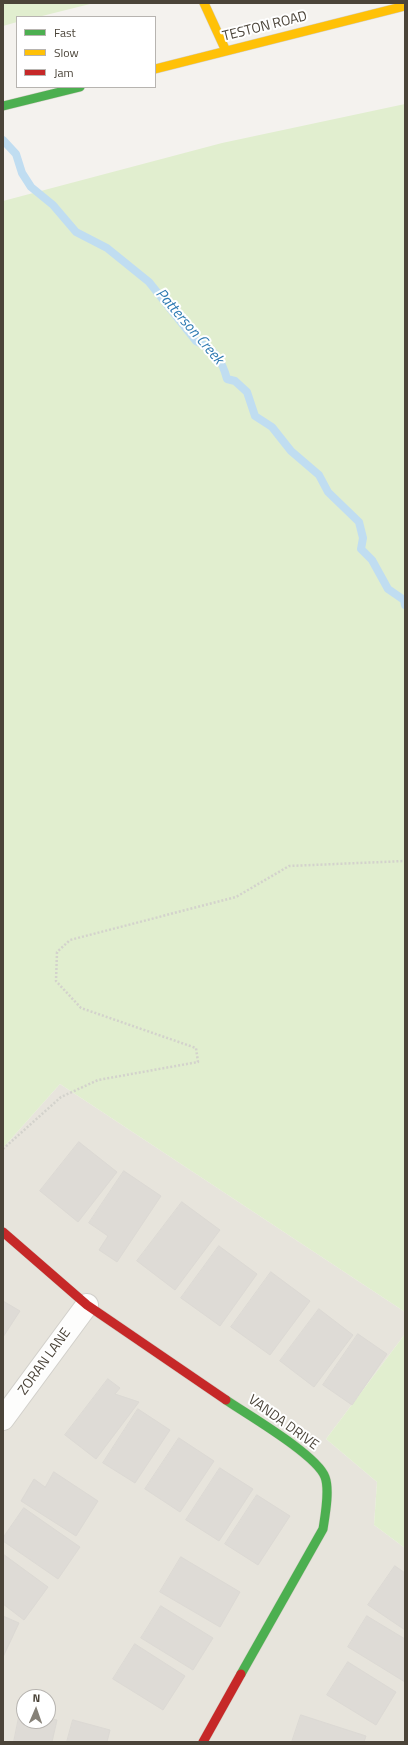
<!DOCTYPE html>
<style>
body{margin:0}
#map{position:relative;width:408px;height:1745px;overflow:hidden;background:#f4f2ee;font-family:"Titillium Web",sans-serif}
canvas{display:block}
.frame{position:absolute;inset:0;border:4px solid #4b4439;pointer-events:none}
.legend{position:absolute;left:16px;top:16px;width:140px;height:72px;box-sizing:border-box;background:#fff;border:1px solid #b7b4b0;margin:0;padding:5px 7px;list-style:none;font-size:12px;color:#4b4439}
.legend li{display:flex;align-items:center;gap:8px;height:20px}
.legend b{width:20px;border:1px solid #b7b4b0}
.north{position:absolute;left:16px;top:1689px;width:40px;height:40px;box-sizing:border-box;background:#fff;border:1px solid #b7b4b0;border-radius:50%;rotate:2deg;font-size:11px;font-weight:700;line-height:16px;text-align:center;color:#4b4439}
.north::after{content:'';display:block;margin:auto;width:14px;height:18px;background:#868178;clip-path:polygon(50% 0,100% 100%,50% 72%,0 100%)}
</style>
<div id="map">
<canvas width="408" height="1745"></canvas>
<div class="frame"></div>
<ul class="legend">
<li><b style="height:5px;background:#4caf50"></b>Fast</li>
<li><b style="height:5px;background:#ffc107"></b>Slow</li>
<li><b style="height:5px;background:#c62828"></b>Jam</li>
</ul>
<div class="north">N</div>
</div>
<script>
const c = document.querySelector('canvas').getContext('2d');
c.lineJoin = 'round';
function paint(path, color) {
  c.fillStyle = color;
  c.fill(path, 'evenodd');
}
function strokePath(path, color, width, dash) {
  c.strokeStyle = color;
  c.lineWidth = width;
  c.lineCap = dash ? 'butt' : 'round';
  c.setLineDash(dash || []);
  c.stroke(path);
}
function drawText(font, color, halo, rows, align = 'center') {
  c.font = font + ' "Titillium Web",sans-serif';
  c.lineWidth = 4;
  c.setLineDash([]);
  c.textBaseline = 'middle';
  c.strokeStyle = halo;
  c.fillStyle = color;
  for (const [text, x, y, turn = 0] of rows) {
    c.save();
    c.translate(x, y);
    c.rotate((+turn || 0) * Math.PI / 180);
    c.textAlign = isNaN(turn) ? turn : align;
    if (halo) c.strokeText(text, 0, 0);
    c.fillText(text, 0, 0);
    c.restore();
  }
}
const residential = new Path2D(`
 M 60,1084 L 405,1312 L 405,1334 L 326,1439 L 377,1482 L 374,1525 L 405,1548 L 405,1742 L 3,1742 L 3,1148 ZM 24,1697 L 48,1697 L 48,1721 L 24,1721 Z`);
const green = new Path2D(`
 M 3,3 L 94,3 L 38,17 L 17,17 L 17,22 L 3,26 Z
 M 405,104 L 405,1312 L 60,1084 L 3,1148 L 3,201 L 222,143 Z
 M 405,1334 L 405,1548 L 374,1525 L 377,1482 L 326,1439 Z`);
const stream = new Path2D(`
 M 3,140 L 16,154 L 22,173 L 31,187 L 53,205 L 76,232 L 107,248 L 149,282 L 196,341 C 214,349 222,360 227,379 L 235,381 L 247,392 L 255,416 L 272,427 L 291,451 L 319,475 L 328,492 L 359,522 L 363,538 L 361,549 L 372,560 L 388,589 L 404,600 L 405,605`);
const building = new Path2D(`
 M 79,1142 L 117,1172 L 78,1222 L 40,1191 Z
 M 124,1171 L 161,1196 L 117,1262 L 99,1250 L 108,1236 L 89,1223 Z
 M 182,1202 L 220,1230 L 175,1290 L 137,1261 Z
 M 219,1246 L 257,1274 L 220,1326 L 181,1298 Z
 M 271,1272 L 310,1301 L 270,1355 L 231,1327 Z
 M 3,1301 L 20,1311 L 3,1337 Z
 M 319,1309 L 353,1335 L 314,1387 L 280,1361 Z
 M 358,1334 L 387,1354 L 352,1405 L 323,1385 Z
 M 108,1379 L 120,1388 L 115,1394 L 139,1402 L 96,1459 L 65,1435 Z
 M 138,1409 L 170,1430 L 135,1483 L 103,1463 Z
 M 179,1438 L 214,1461 L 180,1512 L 145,1489 Z
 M 220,1468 L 253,1489 L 219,1541 L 186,1520 Z
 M 54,1472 L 98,1501 L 76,1536 L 21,1501 L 34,1479 L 45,1487 Z
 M 257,1495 L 290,1516 L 258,1565 L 225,1544 Z
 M 24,1508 L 80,1547 L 58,1579 L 3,1541 L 3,1538 Z
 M 3,1554 L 48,1587 L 24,1620 L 3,1604 Z
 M 181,1557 L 240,1592 L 220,1627 L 160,1592 Z
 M 395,1566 L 405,1573 L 405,1630 L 368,1605 Z
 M 161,1606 L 213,1638 L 193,1670 L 141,1638 Z
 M 3,1616 L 19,1623 L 3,1657 Z
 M 367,1616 L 405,1639 L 405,1682 L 348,1647 Z
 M 135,1644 L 185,1676 L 163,1710 L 113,1679 Z
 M 348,1662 L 396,1692 L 376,1725 L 327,1695 Z
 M 20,1712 L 24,1713 L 24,1721 L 48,1721 L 48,1718 L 57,1720 L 52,1742 L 14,1742 Z
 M 301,1715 L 366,1736 L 364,1742 L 292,1742 Z
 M 73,1720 L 110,1730 L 107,1742 L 67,1742 Z`);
const path = new Path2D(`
 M 3,1149 L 61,1097 L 98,1080 L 198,1062 L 196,1048 L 81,1008 L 56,981 L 57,952 L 70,940 L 236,897 L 289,866 L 405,861`);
const street = new Path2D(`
 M 3,1419 L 87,1305`);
const fast = new Path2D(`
 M 3,106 L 80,87
 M 226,1400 C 248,1415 317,1455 325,1477 C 330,1490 325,1516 323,1529 L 241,1674`);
const slow = new Path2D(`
 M 204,3 L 226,51
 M 155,69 L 405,6`);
const jam = new Path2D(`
 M 3,1232 L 87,1305 L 226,1400
 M 203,1742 L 241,1674`);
const streetNames = [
 ["TESTON ROAD",265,27,-14],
 ["ZORAN LANE",45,1362,-54],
 ["VANDA DRIVE",283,1423,36]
];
const waterNames = [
 ["Patterson Creek",189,327,49]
];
paint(residential, '#e7e4dc');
paint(green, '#e1eecf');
strokePath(stream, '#c0ddf1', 8);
paint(building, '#dedbd6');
strokePath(building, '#dcd9d4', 1);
strokePath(street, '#d2d0cb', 24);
strokePath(fast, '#d3cfc5', 10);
strokePath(slow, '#d3cfc5', 10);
strokePath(jam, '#d3cfc5', 10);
strokePath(path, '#d3d2cc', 2.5, [2, 2]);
strokePath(street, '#fdfdfc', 22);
strokePath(fast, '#4caf50', 9);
strokePath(slow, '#ffc107', 9);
strokePath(jam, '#c62828', 9);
drawText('14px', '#4b4439', '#fff', streetNames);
drawText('italic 15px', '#2e7ab2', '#fff', waterNames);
</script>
